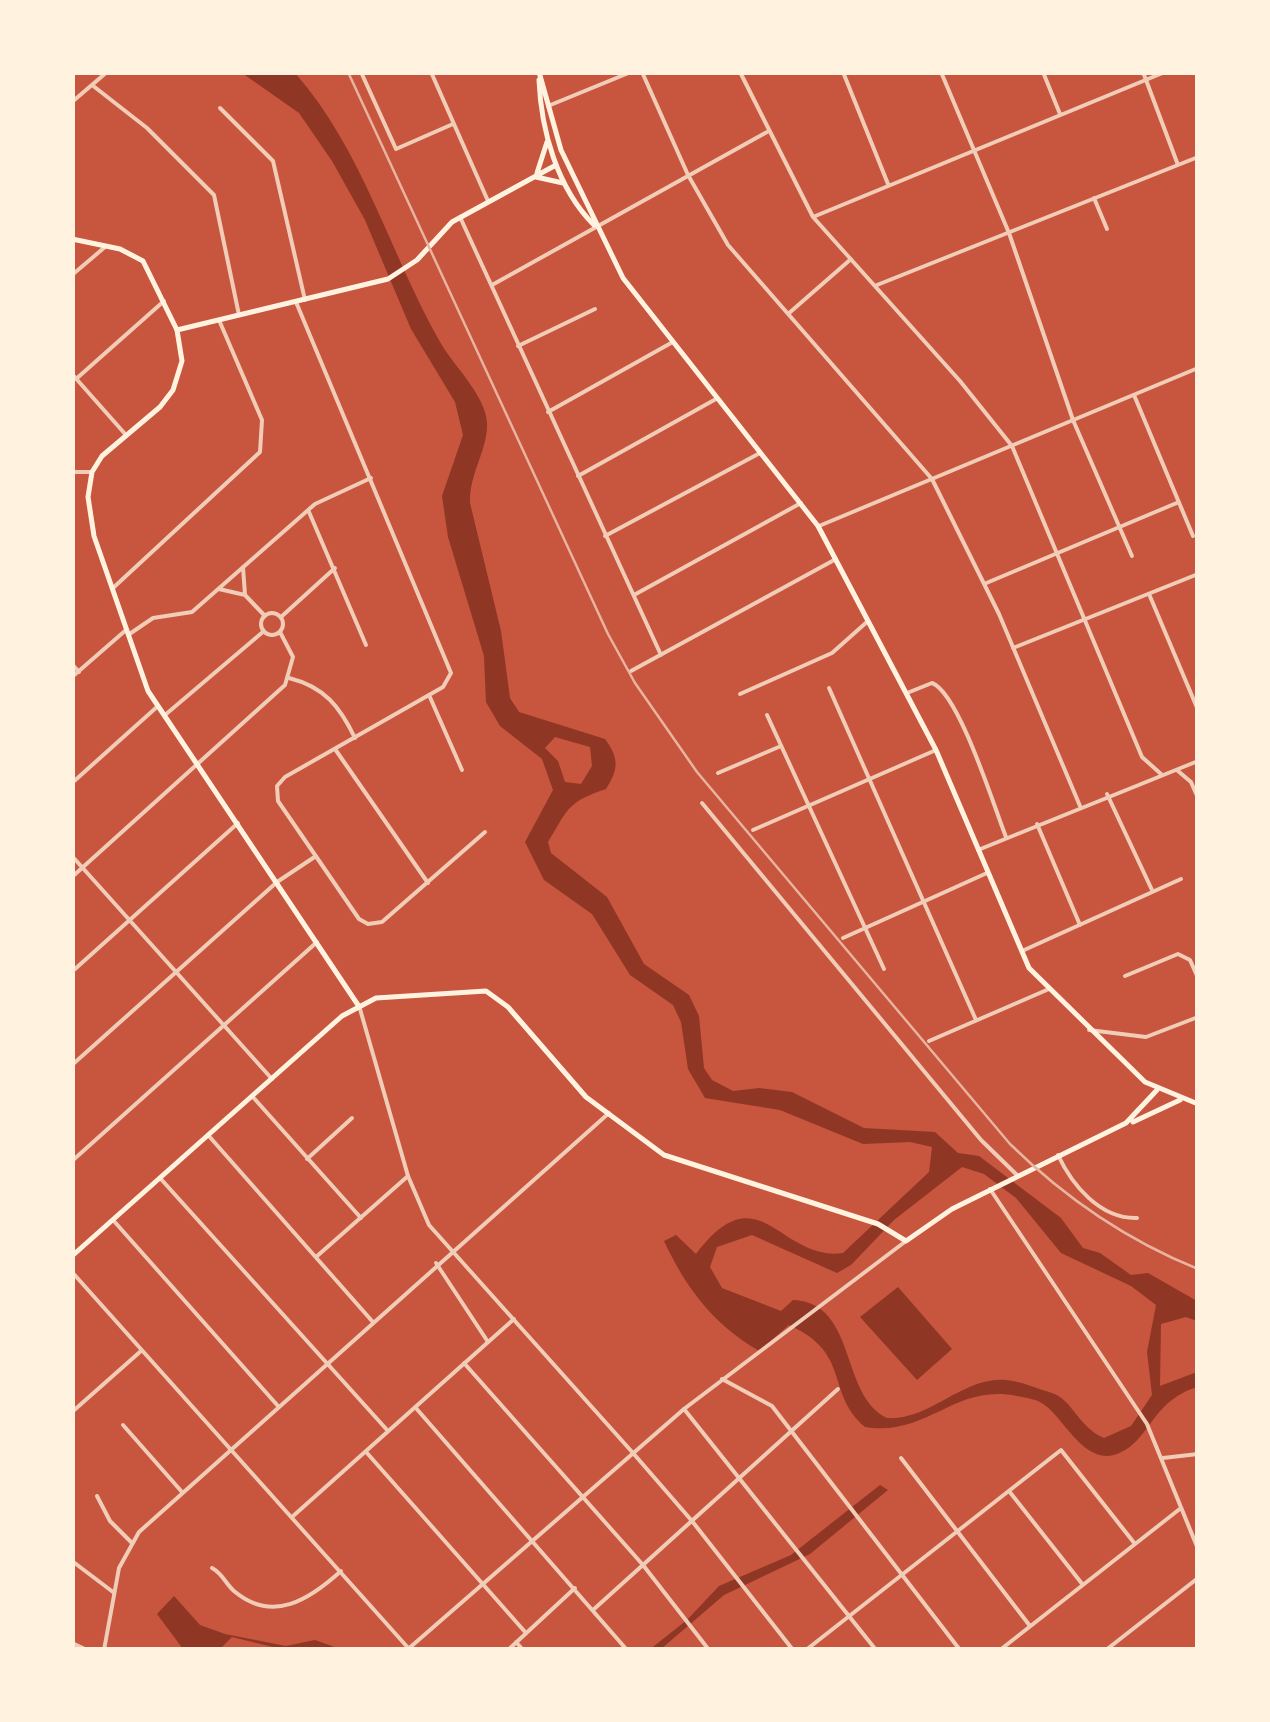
<!DOCTYPE html>
<style>
body{margin:0}
#map{position:relative;width:1270px;height:1722px;overflow:hidden;background:#c8553d;font-family:Raleway,sans-serif}
canvas{display:block}
.frame{position:absolute;inset:0;border:75px solid #fff3e0;pointer-events:none}
</style>
<div id="map">
<canvas width="1270" height="1722"></canvas>
<div class="frame"></div>
</div>
<script>
const c = document.querySelector('canvas').getContext('2d');
c.lineJoin = 'round';
function paint(path, color) {
  c.fillStyle = color;
  c.fill(path, 'evenodd');
}
function strokePath(path, color, width, dash) {
  c.strokeStyle = color;
  c.lineWidth = width;
  c.lineCap = dash ? 'butt' : 'round';
  c.setLineDash(dash || []);
  c.stroke(path);
}
const water = new Path2D(`
 M 242,73 L 295,73 C 363,150 390,254 440,342 C 454,367 490,399 487,429 C 485,454 469,476 470,503 L 501,631 L 510,698 L 519,712 L 605,739 C 619,758 619,769 606,789 C 568,802 569,807 548,842 L 551,853 L 607,897 L 644,964 L 689,995 L 699,1016 L 704,1068 L 712,1080 L 733,1091 L 759,1088 L 792,1092 L 864,1128 L 935,1132 L 958,1153 L 979,1156 L 1061,1218 L 1083,1248 L 1100,1253 L 1131,1275 L 1148,1273 L 1197,1301 L 1197,1321 L 1186,1317 L 1161,1324 L 1160,1386 L 1197,1372 L 1197,1387 C 1150,1402 1151,1441 1117,1454 C 1085,1466 1064,1419 1046,1406 C 1038,1399 1027,1398 1017,1396 C 954,1383 928,1437 865,1427 C 825,1393 852,1353 789,1325 L 759,1351 C 713,1324 686,1288 664,1241 L 676,1235 L 696,1254 C 760,1170 779,1262 843,1253 L 929,1172 L 932,1147 L 910,1142 L 863,1144 L 780,1110 L 705,1098 L 688,1069 L 681,1022 L 673,1005 L 630,975 L 592,914 L 544,880 L 525,842 L 553,790 L 542,759 L 500,726 L 486,702 L 484,656 L 448,537 L 442,496 L 463,435 L 455,402 L 411,329 L 365,220 L 332,161 L 299,113 ZM 555,737 L 590,747 L 592,766 L 581,784 L 565,782 L 558,761 L 545,748 ZM 962,1167 L 984,1174 L 1016,1198 L 1061,1253 L 1131,1286 L 1156,1305 L 1147,1352 L 1152,1395 L 1131,1426 L 1104,1438 C 1078,1427 1073,1400 1052,1393 C 1038,1389 1021,1381 1006,1380 C 963,1376 930,1421 887,1418 C 839,1395 858,1303 793,1300 L 781,1311 L 722,1288 L 710,1267 L 717,1247 L 752,1235 L 837,1273 L 851,1265 L 894,1220 Z
 M 898,1287 L 952,1349 L 917,1380 L 860,1317 Z
 M 880,1485 L 888,1490 L 810,1554 L 724,1595 L 661,1649 L 649,1650 L 687,1620 L 719,1586 L 791,1555 Z
 M 174,1596 L 200,1625 L 225,1634 L 286,1646 L 315,1640 L 340,1649 L 281,1649 L 232,1637 L 220,1649 L 183,1649 L 157,1614 Z`);
const minor = new Path2D(`
 M 361,72 L 396,149 L 453,124
 M 431,72 L 488,201
 M 642,72 L 688,175 L 728,245 L 932,479 L 999,614 L 1080,806
 M 740,72 L 813,217 L 960,381 L 1012,446 L 1142,757 L 1161,774
 M 843,72 L 888,184
 M 941,72 L 1009,233 L 1073,420 L 1132,556
 M 1043,72 L 1060,114
 M 1143,72 L 1178,165
 M 92,85 L 147,128 L 214,195 L 239,315
 M 72,102 L 107,72
 M 548,106 L 631,72
 M 220,108 L 273,161 L 305,300
 M 1094,198 L 1107,229
 M 460,217 L 661,655
 M 813,217 L 1165,72
 M 72,275 L 105,247
 M 492,285 L 767,132
 M 877,285 L 1198,157
 M 296,302 L 451,673 L 443,687 L 285,777 L 277,786 L 278,801 L 359,919 L 368,924 L 382,922 L 485,832
 M 788,314 L 851,259
 M 518,346 L 595,309
 M 72,374 L 126,435
 M 76,379 L 164,301
 M 1134,395 L 1193,536
 M 548,412 L 671,343
 M 72,472 L 92,472
 M 578,476 L 716,399
 M 309,512 L 366,645
 M 605,536 L 760,453
 M 984,584 L 1179,502
 M 113,588 L 260,452 L 262,420 L 219,320
 M 219,589 L 245,595 L 243,567
 M 1149,594 L 1198,710
 M 245,595 L 265,616
 M 634,595 L 801,503
 M261 624a11 11 0 1 1 22 0a11 11 0 1 1-22 0Z
 M 281,617 L 335,568
 M 128,635 L 153,618 L 192,612 L 315,504 L 371,478
 M 1013,648 L 1198,574
 M 72,664 L 79,672
 M 631,671 L 836,559
 M 72,677 L 126,630
 M 289,678 C 325,687 340,707 355,738
 M 829,688 L 976,1020
 M 907,693 L 932,683 C 959,693 994,807 1006,837
 M 740,694 L 832,653 L 868,621
 M 429,695 L 462,770
 M 165,715 L 264,631
 M 767,715 L 884,969
 M 335,749 L 428,883
 M 1178,771 L 1191,782 L 1198,798
 M 718,773 L 781,746
 M 72,783 L 158,706
 M 1107,794 L 1152,890
 M 702,803 L 981,1140 L 1017,1175
 M 1037,824 L 1080,925
 M 753,830 L 936,750
 M 978,850 L 1198,761
 M 72,856 L 272,1079
 M 72,877 L 285,685 L 293,657 L 280,632
 M 843,938 L 987,873
 M 1022,951 L 1181,879
 M 75,969 L 238,823
 M 1125,976 L 1178,954 L 1190,960 L 1198,978
 M 1089,1030 L 1146,1037 L 1198,1017
 M 929,1041 L 1049,989
 M 72,1065 L 277,882 L 316,856
 M 252,1096 L 361,1218
 M 208,1135 L 372,1321
 M 1058,1155 C 1072,1185 1100,1219 1137,1218
 M 307,1159 L 352,1118
 M 72,1161 L 317,942
 M 160,1178 L 388,1431
 M 990,1189 L 1147,1424 L 1198,1549
 M 113,1220 L 278,1406
 M 316,1257 L 408,1176
 M 436,1263 L 488,1342
 M 464,1363 L 643,1565 L 709,1650
 M 722,1379 L 772,1406 L 960,1650
 M 415,1407 L 627,1650
 M 684,1409 L 876,1650
 M 72,1412 L 141,1351
 M 123,1425 L 182,1492
 M 367,1453 L 526,1633
 M 633,1453 L 692,1521 L 793,1650
 M 901,1458 L 1030,1626
 M 1163,1458 L 1198,1454
 M 1009,1491 L 1083,1585
 M 97,1496 L 110,1521 L 131,1542
 M 292,1517 L 514,1319
 M 72,1561 L 113,1592
 M 212,1568 C 223,1574 225,1583 234,1591 C 273,1624 310,1599 341,1571
 M 593,1610 L 838,1389
 M 516,1642 L 523,1650
 M 72,1643 L 87,1650
 M 508,1650 L 575,1588
 M 806,1650 L 1061,1450 L 1135,1544
 M 1000,1650 L 1181,1508
 M 1106,1650 L 1198,1578`);
const tertiary = new Path2D(`
 M 819,526 L 1198,368
 M 360,1009 L 408,1176 L 429,1225 L 633,1453
 M 72,1272 L 410,1650
 M 104,1650 L 119,1568 L 139,1532 L 609,1113
 M 407,1650 L 684,1409 L 906,1241`);
const secondary = new Path2D(`
 M 177,330 L 182,361 L 173,390 L 160,407 L 102,456 L 92,472 L 88,497 L 94,536 L 148,691 L 358,1005
 M 1133,1122 L 1180,1100
 M 72,1256 L 342,1016 L 376,998 L 486,991 L 508,1007 L 586,1097 L 664,1155 L 878,1224 L 906,1241 L 952,1209 L 1126,1123 L 1157,1090`);
const primary = new Path2D(`
 M 539,72 L 561,150 L 623,278 L 818,526 L 936,750 L 1029,968 L 1145,1082 L 1198,1104
 M 539,80 C 541,130 557,188 594,225
 M 537,173 L 547,142
 M 536,177 L 563,183
 M 72,239 L 120,249 L 143,261 L 177,330 L 388,279 L 417,260 L 452,222 L 556,165`);
const rail = new Path2D(`
 M 348,72 L 608,634 L 635,683 L 697,772 L 1010,1144 C 1064,1197 1126,1240 1198,1269`);
paint(water, '#8f3625');
strokePath(minor, '#f1ccb7', 4);
strokePath(tertiary, '#f1ccb7', 4);
strokePath(secondary, '#fff3e0', 5);
strokePath(primary, '#fff3e0', 5);
strokePath(rail, '#e9b49f', 2.5);
</script>
